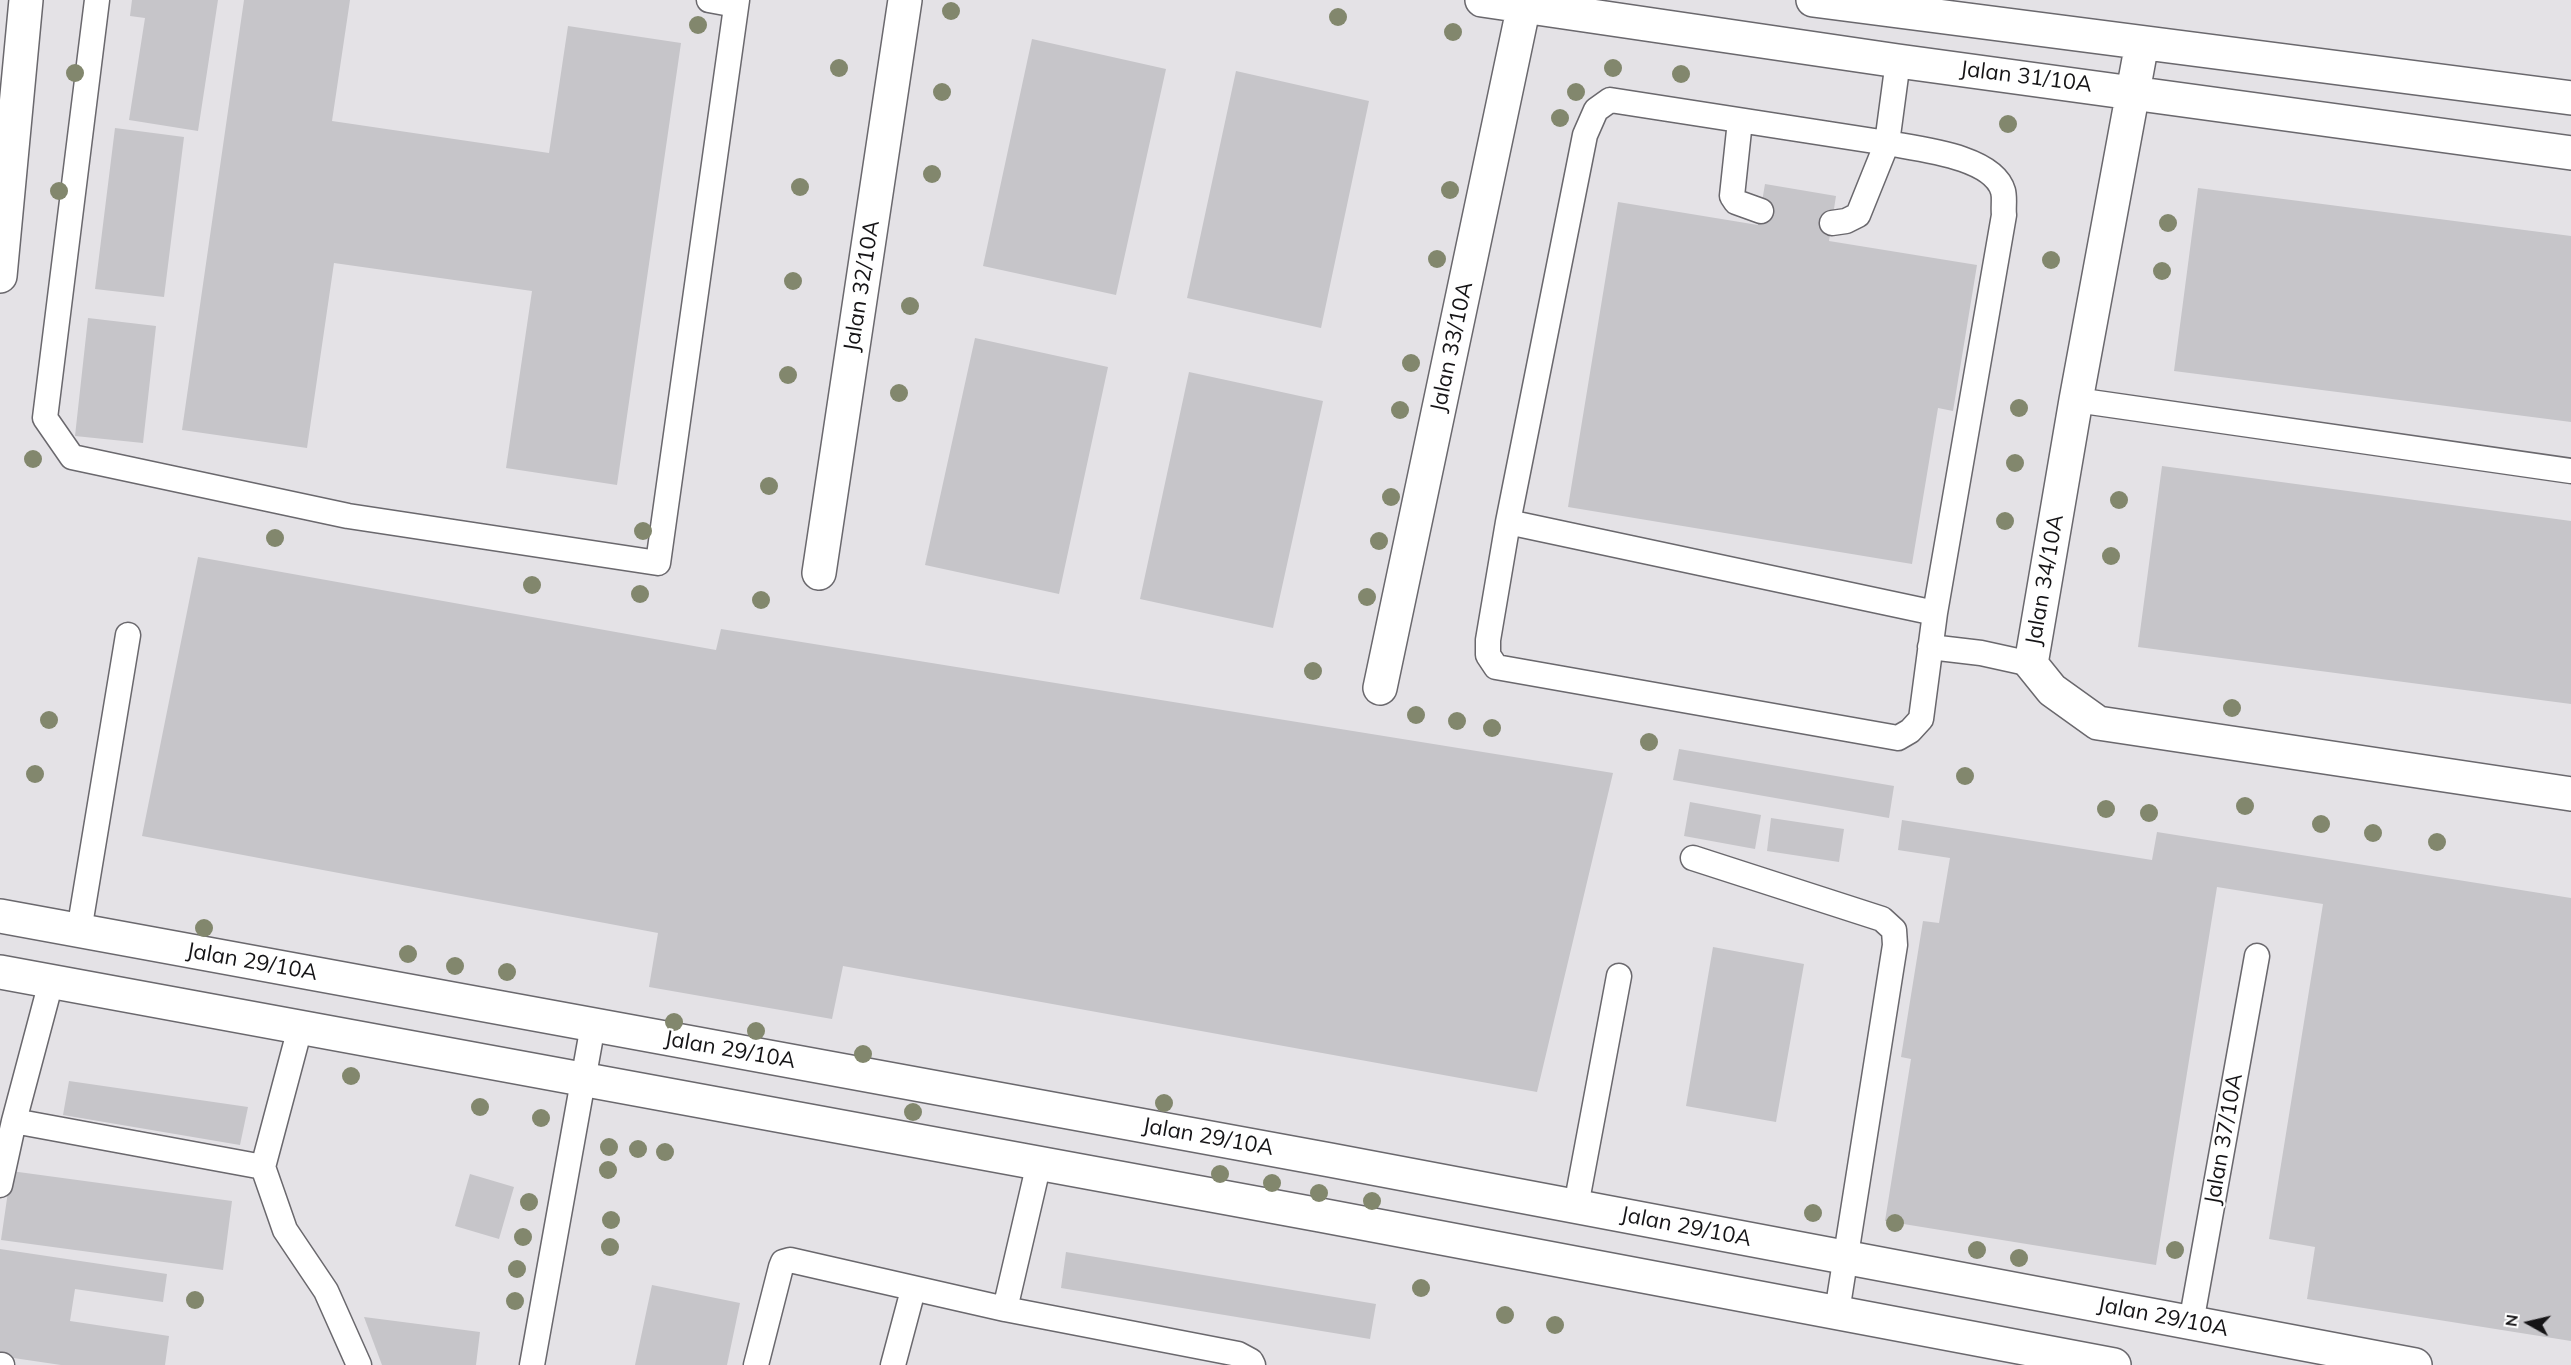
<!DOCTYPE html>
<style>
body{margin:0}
#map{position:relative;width:2571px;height:1365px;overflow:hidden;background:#e4e2e6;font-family:Mulish,sans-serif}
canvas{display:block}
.north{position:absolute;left:2499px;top:1293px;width:60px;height:60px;-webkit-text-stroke:4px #fff;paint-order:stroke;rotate:278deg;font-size:16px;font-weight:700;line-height:24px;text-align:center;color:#151416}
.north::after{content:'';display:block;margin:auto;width:21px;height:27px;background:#151416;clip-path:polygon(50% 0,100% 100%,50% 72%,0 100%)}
</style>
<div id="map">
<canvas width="2571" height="1365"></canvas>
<div class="north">N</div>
</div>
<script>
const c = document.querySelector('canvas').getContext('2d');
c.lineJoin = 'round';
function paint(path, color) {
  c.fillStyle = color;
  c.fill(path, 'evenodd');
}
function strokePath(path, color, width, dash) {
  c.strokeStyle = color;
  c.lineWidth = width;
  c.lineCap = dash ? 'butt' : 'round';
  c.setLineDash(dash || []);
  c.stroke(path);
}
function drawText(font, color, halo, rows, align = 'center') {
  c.font = font + ' Mulish,sans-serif';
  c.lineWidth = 4.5;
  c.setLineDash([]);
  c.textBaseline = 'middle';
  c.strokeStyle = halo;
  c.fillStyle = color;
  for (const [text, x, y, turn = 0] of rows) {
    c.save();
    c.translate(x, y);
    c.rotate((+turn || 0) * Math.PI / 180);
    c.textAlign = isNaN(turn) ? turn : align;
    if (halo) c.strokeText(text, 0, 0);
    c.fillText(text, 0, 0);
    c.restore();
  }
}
const building = new Path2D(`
 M 132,0 L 218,0 L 198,131 L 129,120 L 145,18 L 130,16 Z
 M 244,0 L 350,0 L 332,121 L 549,153 L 568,26 L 681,43 L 617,485 L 506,468 L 532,291 L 334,263 L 307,448 L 182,430 Z
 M 1032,39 L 1166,69 L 1116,295 L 983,266 Z
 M 1236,71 L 1369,101 L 1321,328 L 1187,298 Z
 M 115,128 L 184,137 L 164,297 L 95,289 Z
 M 1765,184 L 1836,196 L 1829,241 L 1977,265 L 1953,411 L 1938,408 L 1912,564 L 1568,507 L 1618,202 L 1758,225 Z
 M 2198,188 L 2571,236 L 2571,422 L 2174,371 Z
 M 88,318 L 156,326 L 143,443 L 75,436 Z
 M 975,338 L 1108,367 L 1059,594 L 925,565 Z
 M 1189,372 L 1323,401 L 1273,628 L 1140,599 Z
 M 2162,466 L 2571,521 L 2571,704 L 2138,647 Z
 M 198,557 L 716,650 L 721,629 L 1613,773 L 1537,1092 L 843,966 L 832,1019 L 649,987 L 658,933 L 142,836 Z
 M 1679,749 L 1894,786 L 1889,818 L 1673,780 Z
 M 1690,802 L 1761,815 L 1755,849 L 1684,836 Z
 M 1771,818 L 1844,829 L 1839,862 L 1767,851 Z
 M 1902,820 L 2152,860 L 2157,832 L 2571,898 L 2571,1341 L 2307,1299 L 2315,1247 L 2269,1239 L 2323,904 L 2217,887 L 2156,1265 L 1885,1221 L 1911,1059 L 1901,1057 L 1923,921 L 1939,923 L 1950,858 L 1898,850 Z
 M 1713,947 L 1804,964 L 1776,1122 L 1686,1106 Z
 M 69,1081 L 248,1107 L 240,1145 L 63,1115 Z
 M 11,1171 L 232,1201 L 223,1270 L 1,1240 Z
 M 470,1174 L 514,1187 L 499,1239 L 455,1226 Z
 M 0,1249 L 167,1274 L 163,1302 L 75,1289 L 70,1321 L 169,1336 L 165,1365 L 61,1365 L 0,1356 Z
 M 1066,1252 L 1376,1304 L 1370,1339 L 1061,1288 Z
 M 652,1285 L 740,1303 L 727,1365 L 635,1365 Z
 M 364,1317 L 480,1332 L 476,1365 L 382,1365 Z`);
const lane = new Path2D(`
 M 97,0 L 45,418 L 72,457 L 348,516 L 658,563 L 737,0
 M 709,0 L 736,5
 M 1740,121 L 1732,196 L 1736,202 L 1761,211
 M 1832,223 L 1846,221 L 1858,215 L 1887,143 C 1918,149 1993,156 2003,191 C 2005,198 2003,208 2004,215 L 1935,613 L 1921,719 L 1910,731 L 1898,738 L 1496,667 L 1488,655 L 1488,640 L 1508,522 L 1585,135 L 1596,110 L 1610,100 L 1887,143 L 1898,61
 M 2076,400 L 2571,471
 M 1508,522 L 1935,613
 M 1930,647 L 1981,653 L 2031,664
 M 1693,858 L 1882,919 L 1894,930 L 1895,945 L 1837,1312
 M 79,931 L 128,635
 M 300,1028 L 263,1167 L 285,1230 L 326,1291 L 359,1365
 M 14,1121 L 263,1167
 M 1039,1163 L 1005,1309 L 1238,1354 L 1251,1361 L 1253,1365
 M 0,1185 L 14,1121 L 51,982
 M 1576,1206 L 1619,976
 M 2191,1323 L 2257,956
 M 0,1365 L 2,1365
 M 532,1365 L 593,1025
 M 756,1365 L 781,1267 L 783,1262 L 790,1260 L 1005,1309
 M 893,1365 L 913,1290`);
const street = new Path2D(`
 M 1482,0 L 1898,61 L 2571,153
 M 1813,0 L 2571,98
 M 2142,43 L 2076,400 L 2031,664 L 2052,690 L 2098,723 L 2571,794
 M 0,276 L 26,0
 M 819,573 L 905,0
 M 1380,688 L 1524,5
 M 0,916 L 1330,1160 L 2415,1365
 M 0,972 L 1320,1215 L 2114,1365`);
const trees = [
 [951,11],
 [1338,17],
 [698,25],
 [1453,32],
 [839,68],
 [1613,68],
 [75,73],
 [1681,74],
 [942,92],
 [1576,92],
 [1560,118],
 [2008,124],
 [932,174],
 [800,187],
 [1450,190],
 [59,191],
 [2168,223],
 [1437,259],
 [2051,260],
 [2162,271],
 [793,281],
 [910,306],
 [1411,363],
 [788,375],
 [899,393],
 [2019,408],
 [1400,410],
 [33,459],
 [2015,463],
 [769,486],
 [1391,497],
 [2119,500],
 [2005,521],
 [643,531],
 [275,538],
 [1379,541],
 [2111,556],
 [532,585],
 [640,594],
 [1367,597],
 [761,600],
 [1313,671],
 [2232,708],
 [1416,715],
 [49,720],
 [1457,721],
 [1492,728],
 [1649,742],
 [35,774],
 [1965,776],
 [2245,806],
 [2106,809],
 [2149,813],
 [2321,824],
 [2373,833],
 [2437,842],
 [204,928],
 [408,954],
 [455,966],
 [507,972],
 [674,1022],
 [756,1031],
 [863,1054],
 [351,1076],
 [1164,1103],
 [480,1107],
 [913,1112],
 [541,1118],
 [609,1147],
 [638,1149],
 [665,1152],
 [608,1170],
 [1220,1174],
 [1272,1183],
 [1319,1193],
 [1372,1201],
 [529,1202],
 [1813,1213],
 [611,1220],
 [1895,1223],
 [523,1237],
 [610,1247],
 [1977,1250],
 [2175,1250],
 [2019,1258],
 [517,1269],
 [1421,1288],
 [195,1300],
 [515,1301],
 [1505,1315],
 [1555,1325]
];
const streetNames = [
 ["Jalan 31/10A",2026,77,7],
 ["Jalan 32/10A",862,286,-81],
 ["Jalan 33/10A",1452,347,-78],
 ["Jalan 34/10A",2045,580,-80],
 ["Jalan 29/10A",252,962,10],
 ["Jalan 29/10A",730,1050,10],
 ["Jalan 29/10A",1208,1137,10],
 ["Jalan 37/10A",2224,1139,-80],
 ["Jalan 29/10A",1686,1227,11],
 ["Jalan 29/10A",2163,1317,11]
];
paint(building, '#c6c5c9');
strokePath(lane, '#6a686d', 27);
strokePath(street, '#6a686d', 36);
strokePath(lane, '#fff', 24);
strokePath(street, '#fff', 33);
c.fillStyle = '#82876d';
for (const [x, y] of trees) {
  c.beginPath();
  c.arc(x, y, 9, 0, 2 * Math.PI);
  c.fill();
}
drawText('22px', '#151416', '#fff', streetNames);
</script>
